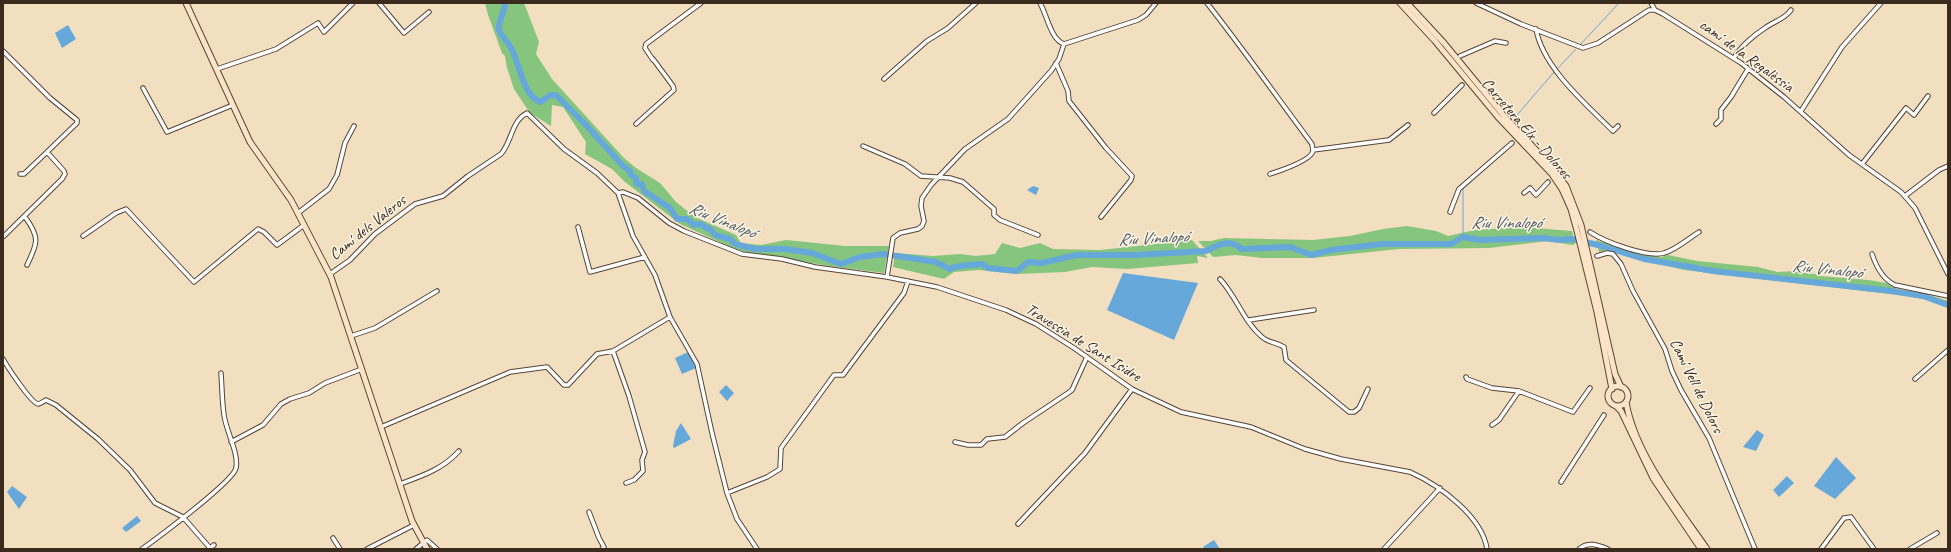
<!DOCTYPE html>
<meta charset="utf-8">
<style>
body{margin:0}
#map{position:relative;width:1951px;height:552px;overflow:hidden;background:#f2dfc0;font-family:Caveat,sans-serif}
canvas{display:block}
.frame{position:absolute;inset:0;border:4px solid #3b2a1e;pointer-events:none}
</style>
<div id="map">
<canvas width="1951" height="552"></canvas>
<div class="frame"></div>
</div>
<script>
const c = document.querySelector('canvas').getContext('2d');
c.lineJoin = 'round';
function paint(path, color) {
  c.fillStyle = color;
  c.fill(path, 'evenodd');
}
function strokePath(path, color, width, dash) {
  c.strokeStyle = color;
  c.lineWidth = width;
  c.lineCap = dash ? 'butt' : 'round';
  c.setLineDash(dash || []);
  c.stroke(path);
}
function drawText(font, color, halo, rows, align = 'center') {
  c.font = font + ' Caveat,sans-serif';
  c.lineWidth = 3;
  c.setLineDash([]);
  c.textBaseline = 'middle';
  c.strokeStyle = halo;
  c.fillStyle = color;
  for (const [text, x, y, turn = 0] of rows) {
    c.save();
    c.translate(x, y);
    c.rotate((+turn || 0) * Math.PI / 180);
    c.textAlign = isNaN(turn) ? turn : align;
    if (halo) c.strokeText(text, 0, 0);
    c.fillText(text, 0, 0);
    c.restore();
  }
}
const green = new Path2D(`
 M 485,3 L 524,3 L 539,42 L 536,54 L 552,79 L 624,158 L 636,168 L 660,183 L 676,202 L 695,217 L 736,235 L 741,243 L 761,245 L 786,240 L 845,246 L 889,246 L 884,273 L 829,266 L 742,251 L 731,247 L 680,224 L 625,182 L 612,169 L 585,154 L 586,142 L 563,107 L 552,105 L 551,126 L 530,113 L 514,89 L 507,68 L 505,56 L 502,53 L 488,15 Z
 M 1407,226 L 1436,231 L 1448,236 L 1475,230 L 1522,227 L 1572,231 L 1575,244 L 1572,245 L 1548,241 L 1489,248 L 1399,249 L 1313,258 L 1262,258 L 1236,255 L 1213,257 L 1198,241 L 1211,241 L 1224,238 L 1313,240 L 1350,236 L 1383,229 Z
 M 1192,240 L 1208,258 L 1197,256 L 1198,263 L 1127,269 L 1092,267 L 1065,272 L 1016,274 L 979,270 L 954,272 L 944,279 L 893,267 L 895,253 L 933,256 L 960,254 L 976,256 L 995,254 L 1002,243 L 1020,248 L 1040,243 L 1053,249 L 1100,250 Z
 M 1596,240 L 1648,255 L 1661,257 L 1668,255 L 1697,261 L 1758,267 L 1777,272 L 1796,271 L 1815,274 L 1820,276 L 1869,280 L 1886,283 L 1899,290 L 1926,294 L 1948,301 L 1948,308 L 1924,299 L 1908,296 L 1684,270 L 1607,250 L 1599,252 Z`);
const water = new Path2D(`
 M 68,25 L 76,39 L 62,48 L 55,33 Z
 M 1033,186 L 1039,188 L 1036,195 L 1027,190 Z
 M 1123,273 L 1198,283 L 1174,340 L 1107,310 Z
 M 688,352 L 696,368 L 682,374 L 675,358 Z
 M 726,385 L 734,393 L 727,401 L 719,392 Z
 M 681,423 L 691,439 L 674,448 L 673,446 L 676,431 Z
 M 1757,430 L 1764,435 L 1756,451 L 1743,447 Z
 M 1836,457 L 1856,478 L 1835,499 L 1814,486 Z
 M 1787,476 L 1794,483 L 1779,497 L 1773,490 Z
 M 12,486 L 27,497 L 19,509 L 7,492 Z
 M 137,516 L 141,521 L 126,532 L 122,528 Z
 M 1214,540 L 1220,549 L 1205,549 L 1203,547 Z`);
const stream = new Path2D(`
 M 1580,45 L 1619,3
 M 1557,69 L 1576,49
 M 1517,115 L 1555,71
 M 1463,237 L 1463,189 L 1492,163`);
const river = new Path2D(`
 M 505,3 C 505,12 497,23 499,30 C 501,36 508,42 511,48 C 520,64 522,94 540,102 L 551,95 L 556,95 L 586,125 L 623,166 L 630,171 L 631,175 L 636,178 L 636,183 L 639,185 L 642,184 L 644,191 L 670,208 L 677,219 L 687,219 L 694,225 L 700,224 L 711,230 L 715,235 L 730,239 L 735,244 L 755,249 L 785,249 L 812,253 L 841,264 L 860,257 L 884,254 L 936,262 L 950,269 C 961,264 970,266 982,264 L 988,268 L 1017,271 L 1028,262 L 1041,263 L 1077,255 L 1136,255 L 1206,251 C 1218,245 1231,238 1241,249 L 1290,247 L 1311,255 L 1331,250 L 1382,244 L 1451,244 L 1463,237 L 1480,240 L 1543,238 L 1559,240 L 1572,239 L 1598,245 L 1644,259 L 1713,271 L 1891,291 L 1923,296 L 1948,305`);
const street = new Path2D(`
 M 379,3 L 404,33 L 429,12
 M 1040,3 C 1047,15 1051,40 1064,44 L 1138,20 L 1146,15 L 1156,3
 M 1207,3 C 1243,49 1277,97 1312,144 C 1312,145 1313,150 1313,151 C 1311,161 1279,171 1270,174
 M 1476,3 L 1521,24 L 1583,48 L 1598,43 L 1649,10 L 1655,10 L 1663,14 L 1741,63 L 1784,97 L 1849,155 L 1901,192 L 1915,208 L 1948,274
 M 1651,3 L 1655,10
 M 1536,29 C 1543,68 1586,104 1613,131 L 1618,126
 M 3,51 L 50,98 L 77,120 L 77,123 L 47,152 L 64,171 L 65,174 L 62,179 L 4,236 L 3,235
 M 1460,56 L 1495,41 L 1506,43
 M 1734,58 C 1740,47 1754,35 1765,28 C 1774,21 1784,20 1791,10
 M 653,60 L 645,48 L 646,44 L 701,3
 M 1056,63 L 1068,91 L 1069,101 L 1106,148 L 1132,176 L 1131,180 L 1101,217
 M 217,69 L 276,49 L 318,23 L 324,32 L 353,3
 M 884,79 L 927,41 L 948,28 L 976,3
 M 143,88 L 167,132 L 233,105
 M 1801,111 L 1842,47 L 1881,3
 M 1434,113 L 1462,85
 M 636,124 L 674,90 L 673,86 L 653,59
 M 1716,124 L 1721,119 L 1721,110 L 1731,97 L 1748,69
 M 863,146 L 905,164 L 921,176 L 950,178 L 963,182 L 994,209 L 994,215 L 1000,220 L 1038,235
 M 1313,150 L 1389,140 L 1408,125
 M 1862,164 L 1906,108 L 1914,115 L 1928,96
 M 20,174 L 24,174 L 47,152
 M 618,193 L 633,236 L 655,275 L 670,317 L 697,364 L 712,433 L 727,493 L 737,519 L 757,549
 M 1524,193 L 1530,188 L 1536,195 L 1548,182
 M 1905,196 L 1939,170 L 1948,166
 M 1450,212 L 1459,189 L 1512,143
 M 298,213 L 329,189 L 337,175 L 345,143 L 354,126
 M 25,217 C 40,237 38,243 27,265
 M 578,227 L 590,272 L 645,257
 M 1590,232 C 1605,242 1648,258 1664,253 C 1676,250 1689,238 1699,232
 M 83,236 L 116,213 L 126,209 L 194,282 L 258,229 L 264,232 L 277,245 L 304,225
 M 1872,254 C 1876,266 1882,279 1895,285 L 1948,296
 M 1597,256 L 1607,253 L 1613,254 L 1621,264 L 1633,291 L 1665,349 L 1672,371 L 1681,390 L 1709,438 L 1755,549
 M 330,274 L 350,260 L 375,234 L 415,204 L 443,196 L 468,176 L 501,154 C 512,142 511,121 527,113 L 564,149 L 597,173 L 618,193 L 623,192 L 638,198 L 669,223 L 684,231 L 742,254 L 782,259 L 815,267 L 887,277 L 937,287 L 1006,310 L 1036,324 L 1074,348 L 1132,389 L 1181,412 L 1251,427 L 1305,449 L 1341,459 L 1410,472 C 1439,485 1482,516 1487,549
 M 887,277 L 893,238 L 900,233 L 918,229 L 922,226 L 924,221 L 921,206 L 922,198 L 931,185 L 965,149 L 1008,119 L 1051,71 L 1059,59 L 1064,44
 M 1220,279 C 1236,296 1244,322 1262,337 C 1269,343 1276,342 1284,347 L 1286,360 L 1349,412 L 1354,412 L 1359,408 L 1368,389
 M 1249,320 L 1314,310
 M 351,336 L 375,328 L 437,291
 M 613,351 L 629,396 L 645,452 L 642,460 L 643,471 L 634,480 L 626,483
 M 3,359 C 7,366 31,403 38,404 C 40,404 44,401 46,400 L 56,405 L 98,439 L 130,470 L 155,503 L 183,517 L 210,548 L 214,545
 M 1466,377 L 1467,379 L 1492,388 L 1519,391
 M 1915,379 L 1948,350
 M 1492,425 L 1499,420 L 1519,391 L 1573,412 L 1590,388
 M 381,427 L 510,372 L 547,367 L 564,385 L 568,385 L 597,354 L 613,351 L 670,317
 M 231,442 L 263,425 L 281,404 L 290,399 L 309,393 L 325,383 L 362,369
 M 955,442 L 968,445 L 981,445 L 987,439 L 1005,437 L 1023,423 L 1068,393 L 1072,390 L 1087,357
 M 1561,482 L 1604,415
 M 400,484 C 422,476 443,469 459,451
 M 727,493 L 767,477 L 780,469 L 781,448 L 834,375 L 843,375 L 904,293 L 908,281
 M 589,512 L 599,538 L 604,547 L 602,549
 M 1018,524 L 1085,453 L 1132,389
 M 333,538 L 340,549
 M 142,549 C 156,539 234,481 236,468 C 239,453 226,431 224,415 C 222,401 222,387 221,373
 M 367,549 L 414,525
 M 416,549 L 427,540 L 437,549
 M 1384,549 L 1440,488
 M 1579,549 C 1588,541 1598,545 1608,549
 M 1821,549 L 1844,518 L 1851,517 L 1874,549
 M 1910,549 L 1937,533`);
const secondary = new Path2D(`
 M 186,3 L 250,142 L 291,200 L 331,277 L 412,521 L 427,549
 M 1400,3 L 1435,41 L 1498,117 L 1552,174 L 1562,189 L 1571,209 L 1576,227 L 1597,312 L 1612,389
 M 1407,3 L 1444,43 L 1504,116 L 1549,164 L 1566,186 L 1581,225 L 1615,374 L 1621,387
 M1608 396a10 10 0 1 1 20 0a10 10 0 1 1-20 0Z
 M 1626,402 C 1635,454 1677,506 1707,549
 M 1616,406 L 1621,411 L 1653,478 L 1701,549`);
const streetNames = [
 ["camí de la Regalèssia",1746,56,36],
 ["Carretera Elx - Dolores",1526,129,49],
 ["Camí dels Valeros",368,228,-39],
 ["Travessia de Sant Isidre",1083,343,32],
 ["Camí Vell de Dolors",1696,386,64]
];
const waterNames = [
 ["Riu Vinalopó",722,221,22],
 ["Riu Vinalopó",1506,224],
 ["Riu Vinalopó",1153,239,-3],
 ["Riu Vinalopó",1827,270,6]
];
paint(green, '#85c57d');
paint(water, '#67a8da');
strokePath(stream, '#67a8da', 1);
strokePath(river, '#67a8da', 6);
strokePath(street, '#564536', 5.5);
strokePath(secondary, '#564536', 7);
strokePath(street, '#fff', 3.5);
strokePath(secondary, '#fee4c6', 5);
drawText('16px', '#3b2a1e', '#fcf5e5', streetNames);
drawText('italic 17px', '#4a5660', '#fcf5e5', waterNames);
</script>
